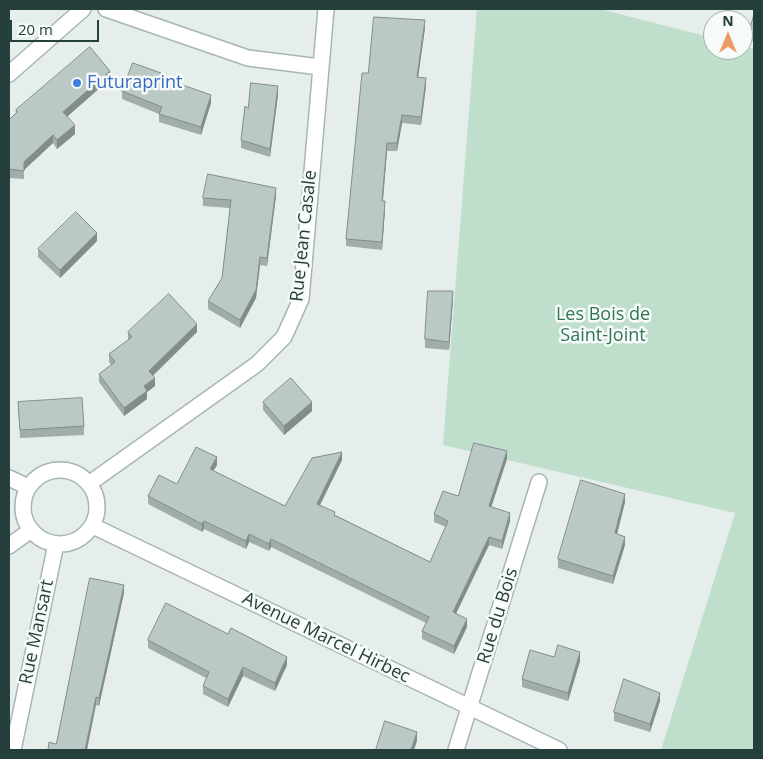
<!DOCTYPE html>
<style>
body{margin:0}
#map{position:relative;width:763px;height:759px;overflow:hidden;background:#e5eeeb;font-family:"Open Sans",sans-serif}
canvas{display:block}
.frame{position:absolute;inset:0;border:10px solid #253f3c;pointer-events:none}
.north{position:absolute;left:703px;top:10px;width:50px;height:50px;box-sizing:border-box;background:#f6faf9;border:1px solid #a2afad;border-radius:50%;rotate:0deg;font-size:14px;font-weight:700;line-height:20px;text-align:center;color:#253f3c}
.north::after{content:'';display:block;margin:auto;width:18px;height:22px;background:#ed9b64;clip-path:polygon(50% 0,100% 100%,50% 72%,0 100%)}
.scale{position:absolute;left:10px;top:20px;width:89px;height:22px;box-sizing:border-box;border:2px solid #253f3c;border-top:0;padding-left:6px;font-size:15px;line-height:18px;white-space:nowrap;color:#253f3c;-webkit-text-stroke:4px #f6faf9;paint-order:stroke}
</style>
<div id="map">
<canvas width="763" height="759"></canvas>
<div class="frame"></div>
<div class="north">N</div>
<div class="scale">20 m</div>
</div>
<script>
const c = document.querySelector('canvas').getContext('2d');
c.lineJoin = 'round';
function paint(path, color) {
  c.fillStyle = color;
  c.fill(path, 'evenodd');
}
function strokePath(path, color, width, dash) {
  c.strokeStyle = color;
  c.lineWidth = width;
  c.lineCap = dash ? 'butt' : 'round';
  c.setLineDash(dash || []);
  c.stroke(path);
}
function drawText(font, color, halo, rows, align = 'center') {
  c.font = font + ' "Open Sans",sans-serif';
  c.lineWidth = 5;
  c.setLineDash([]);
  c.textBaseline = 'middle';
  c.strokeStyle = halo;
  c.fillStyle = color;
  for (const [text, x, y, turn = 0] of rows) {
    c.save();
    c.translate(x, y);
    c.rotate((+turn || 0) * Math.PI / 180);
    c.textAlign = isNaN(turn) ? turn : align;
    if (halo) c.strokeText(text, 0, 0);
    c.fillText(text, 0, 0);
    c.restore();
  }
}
const green = new Path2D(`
 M 477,9 L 600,9 L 713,38 L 713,50 L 743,50 L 743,46 L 754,49 L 754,750 L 661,750 L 735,513 L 443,445 Z`);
const street = new Path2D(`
 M 106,9 L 248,58 L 320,67
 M 9,74 L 83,9
 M23 507a37 37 0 1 1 74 0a37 37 0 1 1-74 0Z
 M 9,478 L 28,487
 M 90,483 L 257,364 L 284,337 L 301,299 L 326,9
 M 93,526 L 559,750
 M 9,546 L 31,530
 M 13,750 L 56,544
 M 456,750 L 539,482`);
const wall = new Path2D(`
 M 754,15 L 754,41 L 749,40 L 749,32 Z
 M 425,28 L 418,77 L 426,86 L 421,125 L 402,123 L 397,151 L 387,151 L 383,201 L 385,209 L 382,250 L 346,246 L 346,239 L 368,73 Z
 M 161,77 L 211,103 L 201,135 L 159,122 L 159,114 L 122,99 L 122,91 Z
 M 110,79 L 67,117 L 75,134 L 57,149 L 53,143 L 24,170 L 24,179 L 9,178 L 9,120 L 16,114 L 16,110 Z
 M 278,95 L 270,157 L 241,148 L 241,140 L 248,108 Z
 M 276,196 L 267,266 L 260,265 L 256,298 L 240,328 L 208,309 L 208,301 L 222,278 L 230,208 L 203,206 L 203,198 Z
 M 97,241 L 60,278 L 38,257 L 38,249 Z
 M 453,299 L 449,350 L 425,348 L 425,339 Z
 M 128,332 L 197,332 L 153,376 L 155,386 L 147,392 L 147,399 L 124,416 L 99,382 L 99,374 L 111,365 L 109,362 L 109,354 L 128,340 Z
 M 18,402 L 84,426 L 84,435 L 20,438 Z
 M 263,402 L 312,411 L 284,435 L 263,410 Z
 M 507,459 L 491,507 L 510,521 L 502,549 L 489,545 L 456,613 L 467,627 L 454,654 L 422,639 L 422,631 L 426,623 L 271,547 L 269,551 L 249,542 L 246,549 L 204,529 L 202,532 L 148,504 L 148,496 L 177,484 L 217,465 L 213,471 L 285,506 L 342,460 L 320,505 L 335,515 L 430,562 L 446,527 L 434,522 L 434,514 L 458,496 Z
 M 625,502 L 617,534 L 625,545 L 613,584 L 558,568 L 558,559 Z
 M 124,593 L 99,706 L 96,705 L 56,744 Z
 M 148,640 L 287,665 L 275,691 L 243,676 L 228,707 L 203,694 L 203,686 L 206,678 L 148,648 Z
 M 554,657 L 580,661 L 568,701 L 522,687 L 522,679 Z
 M 660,701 L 650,732 L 614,721 L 614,712 Z`);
const shadedWall = new Path2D(`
 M 425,20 L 425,28 L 417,85 L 417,77 Z
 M 110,71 L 110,79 L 63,120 L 63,112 Z
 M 426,78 L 426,86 L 421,125 L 421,117 Z
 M 278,86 L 278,95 L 270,157 L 270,149 Z
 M 211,95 L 211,103 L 201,135 L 201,127 Z
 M 402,115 L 402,123 L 397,151 L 397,143 Z
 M 75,125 L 75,134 L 57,149 L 57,140 Z
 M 53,135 L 53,143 L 24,170 L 24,162 Z
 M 387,143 L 387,151 L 382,209 L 382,201 Z
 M 276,188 L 276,196 L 267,266 L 267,258 Z
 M 385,201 L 385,209 L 382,250 L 382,242 Z
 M 97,233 L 97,241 L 60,278 L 60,270 Z
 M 260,257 L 260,265 L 256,298 L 240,328 L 240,320 Z
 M 453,291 L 453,299 L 449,350 L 449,342 Z
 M 197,324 L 197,332 L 149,379 L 149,371 Z
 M 155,378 L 155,386 L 147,392 L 147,399 L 124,416 L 124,408 L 144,386 Z
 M 312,402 L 312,411 L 284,435 L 284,426 Z
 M 507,451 L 507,459 L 489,514 L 489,506 Z
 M 342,452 L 342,460 L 317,511 L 317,504 Z
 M 217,457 L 217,465 L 210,477 L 210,469 Z
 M 625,494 L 625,502 L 615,542 L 615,533 Z
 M 510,513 L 510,521 L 502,549 L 502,541 Z
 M 204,521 L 204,529 L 202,532 L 202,524 Z
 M 249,534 L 249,542 L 246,549 L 246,541 Z
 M 489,537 L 489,545 L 453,620 L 453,612 Z
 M 625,537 L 625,545 L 613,584 L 613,576 Z
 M 271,539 L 271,547 L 269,551 L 269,544 Z
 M 124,585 L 124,593 L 99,706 L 99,698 Z
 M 467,619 L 467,627 L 454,654 L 454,646 Z
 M 580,652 L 580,661 L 568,701 L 568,693 Z
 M 287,657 L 287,665 L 275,691 L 275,683 Z
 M 243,667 L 243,676 L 228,707 L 228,699 Z
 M 660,693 L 660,701 L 650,732 L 650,724 Z
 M 96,697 L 96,705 L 87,750 L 85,750 Z
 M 417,732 L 417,741 L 414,750 L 411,750 Z`);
const building = new Path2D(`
 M 754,15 L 754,34 L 749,32 Z
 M 374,17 L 425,20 L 417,77 L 426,78 L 421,117 L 402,115 L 397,143 L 387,143 L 382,201 L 385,201 L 382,242 L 346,239 L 362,73 L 368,73 Z
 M 90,47 L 110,71 L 63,112 L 75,125 L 57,140 L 53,135 L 24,162 L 24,171 L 9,169 L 9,120 L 17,112 L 16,110 Z
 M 133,63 L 161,73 L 160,77 L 211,95 L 201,127 L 159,114 L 162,107 L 122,91 Z
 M 251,83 L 278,86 L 270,149 L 241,140 L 245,106 L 248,108 Z
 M 208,174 L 276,188 L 267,258 L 260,257 L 256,290 L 240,320 L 208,301 L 222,278 L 231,200 L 203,198 Z
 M 76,212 L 97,233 L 60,270 L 38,249 Z
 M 428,291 L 453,291 L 449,342 L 425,339 Z
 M 169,294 L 197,324 L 149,371 L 155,378 L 144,386 L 147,391 L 124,408 L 99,374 L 115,362 L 109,354 L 132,337 L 128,332 Z
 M 291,378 L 312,402 L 284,426 L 263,402 Z
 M 82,398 L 84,426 L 20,430 L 18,402 Z
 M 474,443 L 507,451 L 489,506 L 510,513 L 502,541 L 489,537 L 453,612 L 467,619 L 454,646 L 422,631 L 429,617 L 271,539 L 269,544 L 249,534 L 246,541 L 204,521 L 202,524 L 148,496 L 159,475 L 177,484 L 196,447 L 217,457 L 210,469 L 285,506 L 312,458 L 342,452 L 317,504 L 335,512 L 334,515 L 430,562 L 448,521 L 434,514 L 443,491 L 458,496 Z
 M 581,480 L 625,494 L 615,533 L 625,537 L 613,576 L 558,559 Z
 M 90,578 L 124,585 L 99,698 L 96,697 L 85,750 L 87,750 L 48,750 L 49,742 L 56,744 Z
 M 166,603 L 228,634 L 231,628 L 287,657 L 275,683 L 243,667 L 228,699 L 203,686 L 209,672 L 148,640 Z
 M 558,645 L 580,652 L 568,693 L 522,679 L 530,650 L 554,657 Z
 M 624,679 L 660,693 L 650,724 L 614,712 Z
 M 385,721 L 417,732 L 411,750 L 376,750 Z`);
const markers = [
 [77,83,5,"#3f7fe0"]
];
const shopNames = [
 ["Futuraprint",87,83]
];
const streetNames = [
 ["Rue Jean Casale",304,236,-84],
 ["Rue du Bois",498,616,-73],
 ["Rue Mansart",37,632,-78],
 ["Avenue Marcel Hirbec",326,638,26]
];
const parkNames = [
 ["Les Bois de",603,315],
 ["Saint-Joint",603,336]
];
paint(green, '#bfdecc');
strokePath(street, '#a8b6b3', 18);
strokePath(street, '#fff', 15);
paint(wall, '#a0ada9');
paint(shadedWall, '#828d8a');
paint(building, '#bac9c5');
strokePath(building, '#828d8a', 1);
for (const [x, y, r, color] of markers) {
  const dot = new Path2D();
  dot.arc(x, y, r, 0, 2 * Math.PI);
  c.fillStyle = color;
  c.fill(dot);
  strokePath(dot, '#f6faf9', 2);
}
drawText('18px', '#366cbe', '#f6faf9', shopNames, 'left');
drawText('18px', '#253f3c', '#f6faf9', streetNames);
drawText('18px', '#307556', '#f6faf9', parkNames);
</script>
